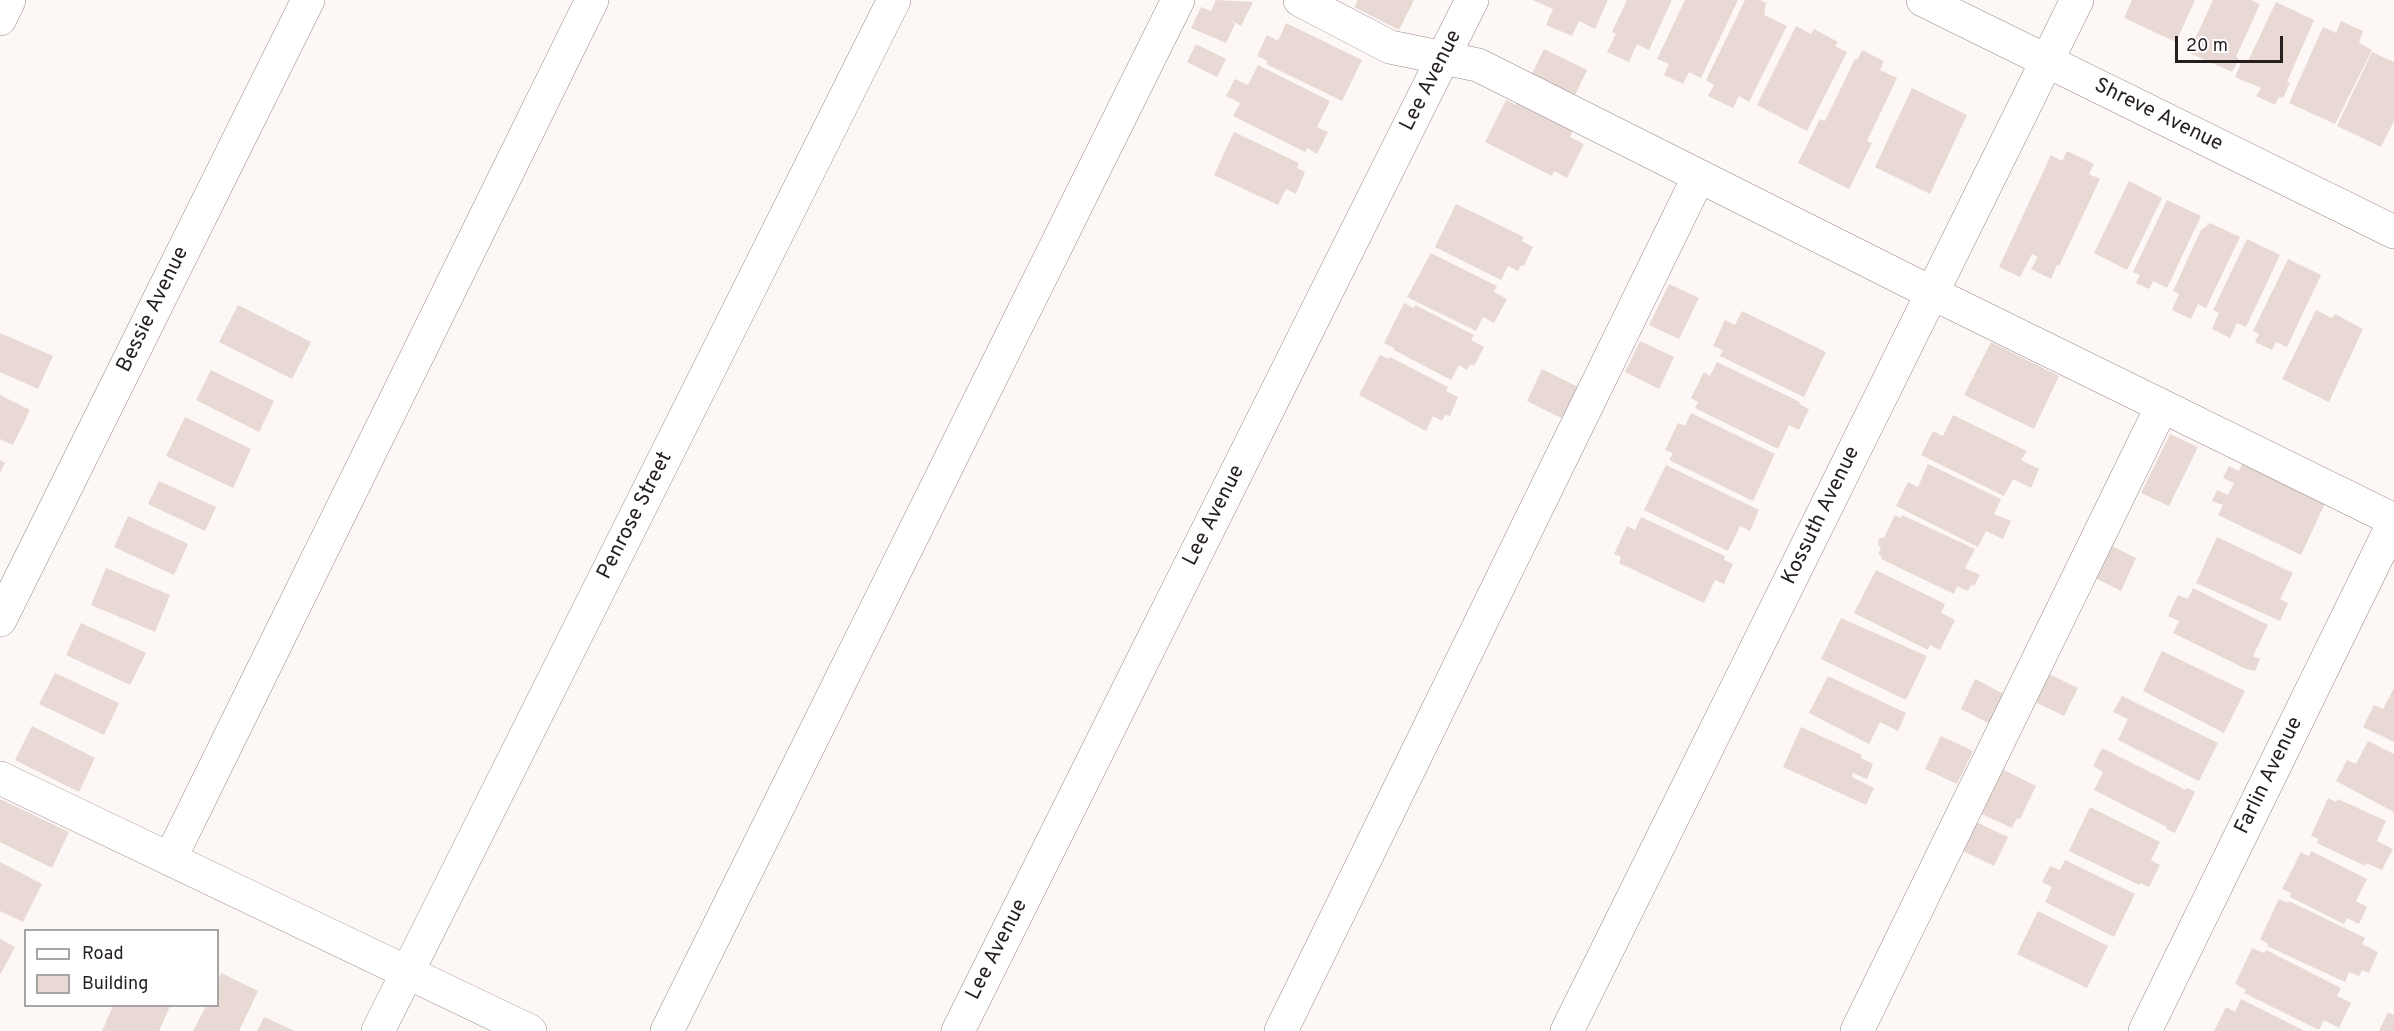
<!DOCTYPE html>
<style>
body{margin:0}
#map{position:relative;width:2394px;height:1031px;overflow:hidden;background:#fdf7f5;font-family:Overpass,sans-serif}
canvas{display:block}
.legend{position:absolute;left:24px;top:929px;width:195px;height:78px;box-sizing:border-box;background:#fff;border:2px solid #a8a5a5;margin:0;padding:8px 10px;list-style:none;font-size:18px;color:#251f1e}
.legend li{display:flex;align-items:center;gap:12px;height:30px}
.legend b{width:30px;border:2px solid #a8a5a5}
.scale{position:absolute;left:2175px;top:36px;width:108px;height:27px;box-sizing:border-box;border:3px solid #251f1e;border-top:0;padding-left:8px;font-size:18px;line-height:21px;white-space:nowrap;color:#251f1e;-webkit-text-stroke:4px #fff;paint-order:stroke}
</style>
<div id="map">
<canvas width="2394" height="1031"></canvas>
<ul class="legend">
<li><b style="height:8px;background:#fff"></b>Road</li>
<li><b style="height:16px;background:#e8d9d5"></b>Building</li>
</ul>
<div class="scale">20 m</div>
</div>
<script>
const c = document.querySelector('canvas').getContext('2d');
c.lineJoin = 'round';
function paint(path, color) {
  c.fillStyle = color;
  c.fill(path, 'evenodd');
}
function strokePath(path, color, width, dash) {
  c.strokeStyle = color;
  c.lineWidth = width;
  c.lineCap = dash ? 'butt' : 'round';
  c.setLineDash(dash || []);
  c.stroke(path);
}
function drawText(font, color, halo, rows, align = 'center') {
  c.font = font + ' Overpass,sans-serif';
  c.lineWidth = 5;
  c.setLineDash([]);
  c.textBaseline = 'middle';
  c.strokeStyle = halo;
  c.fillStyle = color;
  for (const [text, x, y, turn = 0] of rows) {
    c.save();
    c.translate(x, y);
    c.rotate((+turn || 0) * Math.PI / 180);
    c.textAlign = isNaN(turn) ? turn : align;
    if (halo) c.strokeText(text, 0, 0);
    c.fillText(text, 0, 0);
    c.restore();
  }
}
const building = new Path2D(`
 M 1216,0 L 1253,2 L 1241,26 L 1230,20 L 1235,24 L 1226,43 L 1191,28 L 1201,7 L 1211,11 Z
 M 1358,0 L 1414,0 L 1399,30 L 1354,7 Z
 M 1533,0 L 1608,0 L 1595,29 L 1579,21 L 1572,36 L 1546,25 L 1553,9 Z
 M 1627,0 L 1672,0 L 1649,50 L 1637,44 L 1629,62 L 1607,52 L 1616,34 L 1612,32 Z
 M 1685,0 L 1738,0 L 1701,78 L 1689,72 L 1683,84 L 1664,75 L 1669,64 L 1657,59 Z
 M 1745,0 L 1760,0 L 1766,3 L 1764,15 L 1787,26 L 1749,102 L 1739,96 L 1733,108 L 1708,96 L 1714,85 L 1706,80 Z
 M 2132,0 L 2195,0 L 2176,42 L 2124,18 Z
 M 2213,0 L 2251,0 L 2260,4 L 2236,57 L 2239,59 L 2232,72 L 2185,51 L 2191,37 L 2195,39 Z
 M 2276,2 L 2314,20 L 2287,82 L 2290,83 L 2283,98 L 2279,97 L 2275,105 L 2256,96 L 2261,88 L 2235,77 L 2242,61 L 2247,63 Z
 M 2341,21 L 2363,31 L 2359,43 L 2372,50 L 2335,124 L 2289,103 L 2323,27 L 2336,33 Z
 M 1286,23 L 1362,60 L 1342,101 L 1266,64 L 1268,61 L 1257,56 L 1267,35 L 1278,41 Z
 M 1796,26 L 1811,34 L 1814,29 L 1838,42 L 1835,46 L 1847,52 L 1807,131 L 1757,105 Z
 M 1196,44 L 1226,59 L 1217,77 L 1187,62 Z
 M 1544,49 L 1587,70 L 1571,103 L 1528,82 Z
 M 1862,50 L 1884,61 L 1880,70 L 1897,78 L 1867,141 L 1872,143 L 1849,189 L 1798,163 L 1820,119 L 1825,121 L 1855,59 L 1857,60 Z
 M 2372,52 L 2394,62 L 2394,121 L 2381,147 L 2337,126 Z
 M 1258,65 L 1330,101 L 1317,127 L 1328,132 L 1317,154 L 1307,148 L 1305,152 L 1233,116 L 1240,103 L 1226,96 L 1235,79 L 1248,85 Z
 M 1912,88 L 1967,115 L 1930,194 L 1875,167 Z
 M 1506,100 L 1516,105 L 1517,102 L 1573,130 L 1570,137 L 1584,144 L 1567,178 L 1554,171 L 1552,176 L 1485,142 Z
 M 1234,132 L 1299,163 L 1297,168 L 1305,172 L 1296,194 L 1286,189 L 1278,205 L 1214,175 Z
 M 2067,151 L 2094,164 L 2089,174 L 2100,179 L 2059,266 L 2057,265 L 2051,279 L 2031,269 L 2038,257 L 2032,254 L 2020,277 L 1999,267 L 2051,155 L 2062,161 Z
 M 2129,181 L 2162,198 L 2127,270 L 2094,253 Z
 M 2167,200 L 2201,216 L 2167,288 L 2153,281 L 2149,289 L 2136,283 L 2140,275 L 2133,272 Z
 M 1456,204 L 1524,237 L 1522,241 L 1533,247 L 1524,266 L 1521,265 L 1518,271 L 1508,266 L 1501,280 L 1435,247 Z
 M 2210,223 L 2240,237 L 2206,308 L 2198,304 L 2191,319 L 2172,310 L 2179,294 L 2173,291 L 2201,230 Z
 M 2247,239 L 2280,255 L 2246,327 L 2237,323 L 2230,338 L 2212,329 L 2219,313 L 2213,310 Z
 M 1431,253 L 1497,286 L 1494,292 L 1507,299 L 1494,323 L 1483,317 L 1476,331 L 1407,297 Z
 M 2288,259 L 2321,275 L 2287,347 L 2276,342 L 2272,350 L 2255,342 L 2259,334 L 2253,331 Z
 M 1669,284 L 1699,298 L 1679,339 L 1649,325 Z
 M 1404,303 L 1414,308 L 1415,305 L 1474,335 L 1471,340 L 1484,347 L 1474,366 L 1470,364 L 1467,370 L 1459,365 L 1451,380 L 1394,350 L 1394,348 L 1384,343 Z
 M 238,305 L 311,342 L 292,379 L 219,342 Z
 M 2316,310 L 2332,318 L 2335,314 L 2363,329 L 2329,402 L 2282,379 Z
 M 1742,311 L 1826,352 L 1804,397 L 1720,356 L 1723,350 L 1713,346 L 1725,320 L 1735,325 Z
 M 0,333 L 53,356 L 38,389 L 0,372 Z
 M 1640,341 L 1674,357 L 1659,389 L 1625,372 Z
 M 1991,342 L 2059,376 L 2034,429 L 1964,395 Z
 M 1380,355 L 1389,359 L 1390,357 L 1448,387 L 1446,391 L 1458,397 L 1450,416 L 1445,415 L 1442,421 L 1433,416 L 1426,431 L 1359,395 Z
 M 1717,362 L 1800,402 L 1799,404 L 1809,409 L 1799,430 L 1789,425 L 1778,449 L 1695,408 L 1698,402 L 1691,398 L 1704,372 L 1710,376 Z
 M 1542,369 L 1578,387 L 1563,419 L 1527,401 Z
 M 211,370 L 274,401 L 259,432 L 196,400 Z
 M 0,395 L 30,410 L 13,445 L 0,439 Z
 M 1691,413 L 1775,454 L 1753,501 L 1669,460 L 1673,453 L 1665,450 L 1678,423 L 1685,426 Z
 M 1953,415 L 2027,451 L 2021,460 L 2039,469 L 2031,488 L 2013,479 L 2004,496 L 1921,455 L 1933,431 L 1943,436 Z
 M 185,417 L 251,449 L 233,488 L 166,456 Z
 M 2170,434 L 2198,447 L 2169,506 L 2141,493 Z
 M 0,460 L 5,463 L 0,473 Z
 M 2243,462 L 2326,501 L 2301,555 L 2218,515 L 2223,505 L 2212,501 L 2217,490 L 2228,495 L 2234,483 L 2223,478 L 2229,466 L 2239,471 Z
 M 1928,464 L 2001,499 L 1994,514 L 2011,521 L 2003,539 L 1986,531 L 1978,547 L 1896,506 L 1908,482 L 1918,487 Z
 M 1666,465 L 1759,510 L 1750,531 L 1740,526 L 1728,551 L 1644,510 Z
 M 159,481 L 216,507 L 205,531 L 148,504 Z
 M 1895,515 L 1901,518 L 1902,515 L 1975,549 L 1965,568 L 1980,575 L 1974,586 L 1971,585 L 1968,591 L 1957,586 L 1954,594 L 1881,559 L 1882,556 L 1878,554 L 1881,549 L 1878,544 L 1879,538 L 1884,538 Z
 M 128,516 L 188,544 L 174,575 L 114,547 Z
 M 1641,517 L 1725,556 L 1724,560 L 1733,564 L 1724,584 L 1715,580 L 1704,603 L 1619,563 L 1621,557 L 1614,554 L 1627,526 L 1635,530 Z
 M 2217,537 L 2293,573 L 2280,599 L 2288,603 L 2280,621 L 2196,583 Z
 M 2106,543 L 2136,558 L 2121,591 L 2091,576 Z
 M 106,568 L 170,595 L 155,632 L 91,605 Z
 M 1876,570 L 1945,604 L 1941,613 L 1955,620 L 1940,650 L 1930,645 L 1928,650 L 1854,613 Z
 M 2193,588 L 2268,625 L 2253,656 L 2260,659 L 2255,671 L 2246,669 L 2173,633 L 2179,621 L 2168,616 L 2178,595 L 2188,599 Z
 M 1841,618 L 1927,656 L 1906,700 L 1821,659 Z
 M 81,623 L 146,653 L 130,685 L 66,655 Z
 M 2162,651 L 2245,691 L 2224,733 L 2143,691 Z
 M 55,673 L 119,703 L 104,735 L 39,704 Z
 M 2049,674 L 2078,688 L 2064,716 L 2035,702 Z
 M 1828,676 L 1906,713 L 1898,731 L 1880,722 L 1869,744 L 1809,713 Z
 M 1975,679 L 2004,694 L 1990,724 L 1961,709 Z
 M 2394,688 L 2394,742 L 2363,727 L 2374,705 L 2383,709 Z
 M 2122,696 L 2218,743 L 2199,781 L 2118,740 L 2128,719 L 2113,712 Z
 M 32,726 L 95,758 L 79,792 L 15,760 Z
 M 1801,727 L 1862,755 L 1861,758 L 1873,764 L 1867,779 L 1853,773 L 1852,777 L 1874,788 L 1866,805 L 1783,767 Z
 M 1941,736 L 1973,751 L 1957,784 L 1925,769 Z
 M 2368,741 L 2394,754 L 2394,812 L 2336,781 L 2347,760 L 2356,764 Z
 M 2102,748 L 2186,790 L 2187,788 L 2195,792 L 2175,833 L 2166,829 L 2167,827 L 2094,790 L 2103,772 L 2093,766 Z
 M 2002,769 L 2036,786 L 2020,819 L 2017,818 L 2012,828 L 1981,814 Z
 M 2328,798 L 2336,802 L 2338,799 L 2386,821 L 2377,841 L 2393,849 L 2382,870 L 2366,863 L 2365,866 L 2317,843 L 2319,839 L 2311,836 Z
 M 0,799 L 69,832 L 52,868 L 0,842 Z
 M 2090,807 L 2160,842 L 2151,860 L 2160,865 L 2149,887 L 2140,883 L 2139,885 L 2069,851 Z
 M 1976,822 L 2008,837 L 1994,866 L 1963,851 Z
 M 2311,851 L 2367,879 L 2356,901 L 2367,907 L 2359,924 L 2347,918 L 2344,924 L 2290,897 L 2291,893 L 2282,889 L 2301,852 L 2309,856 Z
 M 2065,860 L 2135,894 L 2114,937 L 2045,902 L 2052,887 L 2042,882 L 2050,866 L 2060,870 Z
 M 0,862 L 42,884 L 23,922 L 0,911 Z
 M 2279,899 L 2288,903 L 2289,901 L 2365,938 L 2362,944 L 2378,952 L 2369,973 L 2362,970 L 2359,976 L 2349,972 L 2345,982 L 2267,946 L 2268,944 L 2260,939 Z
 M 2038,911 L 2108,946 L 2087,988 L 2017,954 Z
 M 0,939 L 15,947 L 0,975 Z
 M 2252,948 L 2264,953 L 2266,950 L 2341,988 L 2337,996 L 2351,1003 L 2339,1028 L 2324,1020 L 2319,1030 L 2244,993 L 2246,990 L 2235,984 Z
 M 221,973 L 258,991 L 239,1031 L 193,1031 L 206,1006 L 218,1006 L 218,981 Z
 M 2241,999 L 2305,1031 L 2214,1031 L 2226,1007 L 2235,1012 Z
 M 113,1006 L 170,1006 L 159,1031 L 102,1031 Z
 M 2388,1012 L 2394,1015 L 2394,1031 L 2379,1031 Z
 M 264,1017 L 295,1031 L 257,1031 Z`);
const minor = new Path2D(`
 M 1300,0 L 1390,47 L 1478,65 L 1932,293 L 2394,520
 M 1923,0 L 2394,232
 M 0,19 L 9,0
 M 0,620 L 308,0
 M 0,778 L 530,1031
 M 170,859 L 592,0
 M 378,1031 L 894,0
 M 667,1031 L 1178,0
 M 958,1031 L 1472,0
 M 1281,1031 L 1699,176
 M 1567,1031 L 2077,0
 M 1857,1031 L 2162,406
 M 2145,1031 L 2394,522`);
const streetNames = [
 ["Lee Avenue",1432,81,-63],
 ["Shreve Avenue",2158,116,26],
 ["Bessie Avenue",154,310,-64],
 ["Penrose Street",636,516,-63],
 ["Lee Avenue",1215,516,-63],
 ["Kossuth Avenue",1822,516,-64],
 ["Farlin Avenue",2270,776,-64],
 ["Lee Avenue",998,950,-63]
];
paint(building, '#e8d9d5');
strokePath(minor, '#988a87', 34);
strokePath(minor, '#fff', 33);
drawText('21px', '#251f1e', '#fff', streetNames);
</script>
